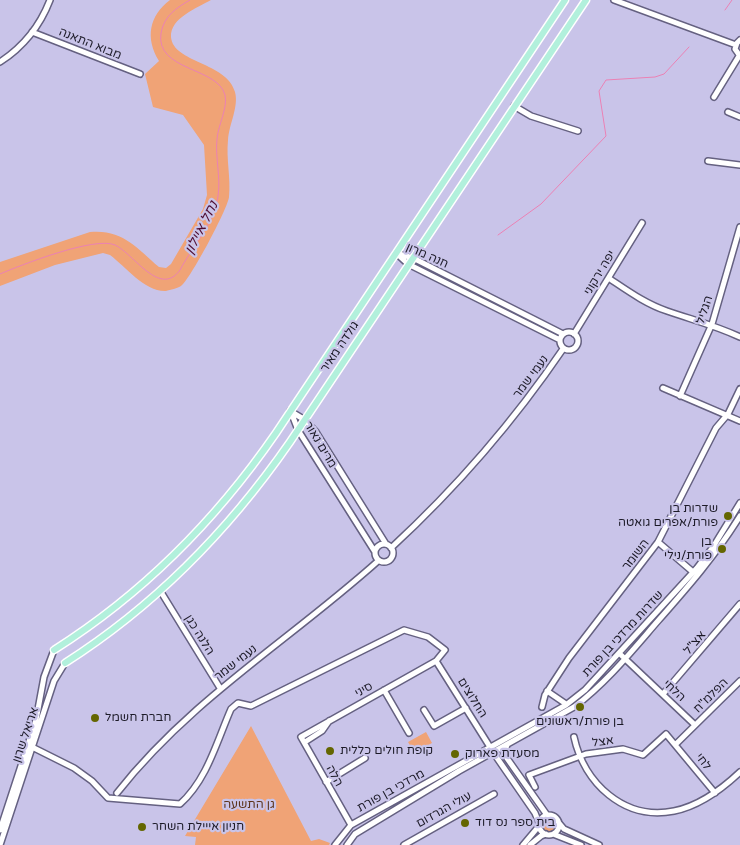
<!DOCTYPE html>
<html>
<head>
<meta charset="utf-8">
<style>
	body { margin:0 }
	canvas { display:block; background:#c9c4e9 }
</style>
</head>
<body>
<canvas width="740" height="845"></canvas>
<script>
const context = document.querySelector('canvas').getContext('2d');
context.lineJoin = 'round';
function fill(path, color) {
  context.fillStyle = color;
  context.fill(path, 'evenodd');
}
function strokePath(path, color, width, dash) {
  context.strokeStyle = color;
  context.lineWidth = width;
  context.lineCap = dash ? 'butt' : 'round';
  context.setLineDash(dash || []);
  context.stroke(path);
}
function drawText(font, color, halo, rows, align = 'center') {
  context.font = font + ' "Varela Round","Noto Sans Hebrew",sans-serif';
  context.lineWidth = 4.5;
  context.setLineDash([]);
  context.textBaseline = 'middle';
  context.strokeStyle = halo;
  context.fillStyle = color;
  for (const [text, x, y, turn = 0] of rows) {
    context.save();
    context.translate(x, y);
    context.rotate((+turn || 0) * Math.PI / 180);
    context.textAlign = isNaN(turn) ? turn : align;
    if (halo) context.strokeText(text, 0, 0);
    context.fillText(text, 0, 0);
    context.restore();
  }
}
fill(new Path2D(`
	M170,0h41c-14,8 -41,18 -40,37 2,26 56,25 64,55 4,15 -6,32 -7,48 -2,19 3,38 1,57 -1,11 -39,83 -48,89 -3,2 -11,4 -15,5 -21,1 -40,-24 -56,-36l-7,-2 -48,12 -55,21v-24l90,-30c32,-3 46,15 69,35l7,1 5,-4 32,-55 4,-14 -3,-50 -21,-30 -30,-8 -8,-33 14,-13c-14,-23 -10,-45 11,-61z
	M251,726l60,115 8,-2 11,4 -1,2h-134l1,-8 -11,-1z
	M426,732l6,11 -18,10 -6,-11z
	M541 825a8 8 0 1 1 16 0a8 8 0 1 1-16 0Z`), '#f0a376');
strokePath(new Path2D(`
	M725,10l7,-10
	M498,235l43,-31 65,-68 -7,-45 7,-11 49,-3 9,-3 25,-27
	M0,274c21,-9 95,-38 115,-29 19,9 45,53 65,25 12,-23 35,-48 38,-74 3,-19 -3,-38 -1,-57 1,-14 11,-31 8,-44 -7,-28 -70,-24 -64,-62 3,-17 15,-25 29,-33`), '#eb81b4', 1);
const minor = new Path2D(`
	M614,0l122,45
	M32,32l108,42
	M740,40l-3,3 -2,6 5,7
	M0,62c23,-15 40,-36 50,-62
	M714,97l25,-41
	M514,106l17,10 47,15
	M728,112l12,5
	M708,161l32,4
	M396,253l12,11 152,76
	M399,254l14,4 150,76
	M610,279c18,12 36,25 57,32 26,9 47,14 73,26
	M560 341a9 9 0 1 1 18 0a9 9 0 1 1-18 0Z
	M574,334l68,-111
	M663,388l77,33
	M680,396l32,-72 28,-97
	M290,411l15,9 11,12 70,112
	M291,412l7,18 77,122
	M658,542l35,30
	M375 553a9 9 0 1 1 18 0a9 9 0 1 1-18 0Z
	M391,548c65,-60 123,-127 172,-199
	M161,592l59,96
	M620,654l75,71
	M436,661l59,94 40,58 4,10
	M384,690l25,43
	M547,691l19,13
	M663,694l77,-90
	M542,707l3,-12 24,-37 89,-116 58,-114 12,-14 12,-25
	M424,710l10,16 32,-18
	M574,737c10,46 50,84 100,74 25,-5 48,-22 66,-39
	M305,742l17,-11 7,-10
	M676,744l64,-63
	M28,745l46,23 18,13 16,17 72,6c27,-24 37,-63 51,-95l7,-6 13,3 153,-76 24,7 17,13 -9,11 -135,76 50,88
	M507,745l-3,9 43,61
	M326,782l39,-24
	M535,787l-6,-12 57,-21 37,-5 20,6 23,-21 49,59
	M117,793c74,-94 173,-153 261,-232
	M539 825a10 10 0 1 1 20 0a10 10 0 1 1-20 0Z
	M559,823l5,6 35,16
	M0,830l36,-110 8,-43 10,-27
	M553,834l28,11
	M0,845l54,-164 11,-18
	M335,845l16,-20 215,-120 19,-15 112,-122 16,-21 27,-44
	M347,845l8,-11 104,-63 115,-64c32,-24 57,-55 83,-85 30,-34 59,-67 83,-106
	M404,845l90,-51
	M523,845l16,-19
	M530,845l11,-9 5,-2`);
const major = new Path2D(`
	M54,650c90,-57 162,-130 222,-217l289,-433
	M65,663c91,-58 164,-133 225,-221l296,-442`);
strokePath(minor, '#656181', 8);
strokePath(major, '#fff', 9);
strokePath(minor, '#fff', 5);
strokePath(major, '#b2f0dc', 6);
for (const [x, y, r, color] of [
	[728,516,5,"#646601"],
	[722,549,5,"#646601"],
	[580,707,5,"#646601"],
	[95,718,5,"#646601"],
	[330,751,5,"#646601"],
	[455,754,5,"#646601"],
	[465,823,5,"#646601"],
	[142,827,5,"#646601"]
]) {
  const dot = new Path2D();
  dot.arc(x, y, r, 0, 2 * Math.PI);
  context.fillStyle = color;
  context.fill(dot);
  strokePath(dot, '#c9c4e9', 2);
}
drawText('12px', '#1c1a27', '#c9c4e9', [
	["מבוא התאנה",90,44,22],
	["חנה מרון",427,256,24],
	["יפה ירקוני",600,273,-59],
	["הגליל",705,310,-72],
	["גולדה מאיר",340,347,-56],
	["נעמי שמר",531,377,-53],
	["מרים נאור",320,445,59],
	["השומר",636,555,-52],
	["שדרות מרדכי בן פורת",623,634,-47],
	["הלנה כגן",199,635,58],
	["אצ\"ל",695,643,-49],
	["נעמי שמר",236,663,-38],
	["סיני",364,690,-29],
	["הלחי",674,691,43],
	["הפלמ\"ח",711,696,-45],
	["החלוצים",472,698,58],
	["אריאל שרון",26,735,-71],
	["אצל",603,742,-7],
	["לחי",703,762,52],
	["הלה",334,776,61],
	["מרדכי בן פורת",391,791,-29],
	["עולי הגרדום",444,810,-29]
]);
drawText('12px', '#1c1a27', '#c9c4e9', [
	["שדרות בן",718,509,"right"],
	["פורת/אפרים גואטה",718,523,"right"],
	["בן",712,542,"right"],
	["פורת/נילי",712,556,"right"],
	["חברת חשמל",105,718],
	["בן פורת/ראשונים",580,722,"center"],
	["קופת חולים כללית",340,751],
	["מסעדת פארוק",465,754],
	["בית ספר נס דוד",475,823],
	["חניון אייילת השחר",152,827]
], 'left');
drawText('12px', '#5c341b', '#c9c4e9', [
	["גן התשעה",249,805]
]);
drawText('italic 14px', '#4e0d32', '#c9c4e9', [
	["נחל איילון",202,228,-63]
]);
</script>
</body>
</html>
